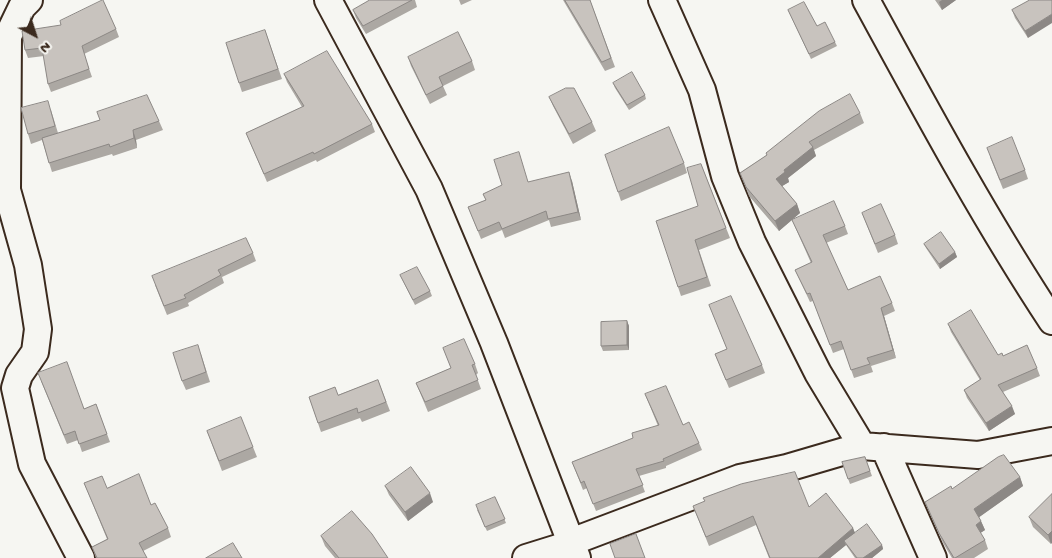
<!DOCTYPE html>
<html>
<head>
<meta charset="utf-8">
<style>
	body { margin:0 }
	#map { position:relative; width:1052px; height:558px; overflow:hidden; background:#f6f6f2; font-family:"Gochi Hand",sans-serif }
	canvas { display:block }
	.north { position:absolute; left:10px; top:10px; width:50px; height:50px; -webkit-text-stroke:4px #f6f6f2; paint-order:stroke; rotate:140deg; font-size:14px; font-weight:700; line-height:20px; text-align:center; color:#3b2a1e }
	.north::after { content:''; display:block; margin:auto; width:18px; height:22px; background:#3b2a1e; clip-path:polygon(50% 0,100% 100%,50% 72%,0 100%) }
</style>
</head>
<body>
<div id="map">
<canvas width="1052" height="558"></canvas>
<div class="north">N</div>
</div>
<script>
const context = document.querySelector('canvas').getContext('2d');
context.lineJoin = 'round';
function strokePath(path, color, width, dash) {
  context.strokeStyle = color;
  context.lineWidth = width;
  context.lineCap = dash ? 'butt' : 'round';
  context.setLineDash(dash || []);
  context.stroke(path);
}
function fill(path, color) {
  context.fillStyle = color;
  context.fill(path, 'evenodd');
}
const minor = new Path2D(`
	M29,0l-7,7 -14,29 -1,154 21,75 10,64 -3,23 -16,23 -4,13 17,76 49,94
	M328,0l101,189 65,154 83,215
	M662,0l40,90 23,86 27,66 66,131 44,73 116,9 74,-14
	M866,0c59,108 118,218 186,321
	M884,447l49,111
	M526,558l45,-14v-2l169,-64 47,-10 75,-22`);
strokePath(minor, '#3b2a1e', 30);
strokePath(minor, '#f6f6f2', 26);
fill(new Path2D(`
	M370,0h45l2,7 -51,27 -10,-16 -3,-8z
	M459,0h13l-11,5z
	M563,0h27l25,67 -10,4z
	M935,0h21l-14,10z
	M1030,0l-2,38 -13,-20 -3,-8z
	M788,10l29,16 18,16 2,4 -26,13z
	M116,29l3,8 -35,17 8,23 -41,15 -3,-8 -4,-28 -16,2 -3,-8z
	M265,30l17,49 -40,13 -3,-9z
	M408,57l64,4 3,9 -32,16 4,9 -17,9 -19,-38z
	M284,74l88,50 3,8 -58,30 -1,-2 -49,22 -21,-49 56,-26 -15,-25z
	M613,83l32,12 1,4 -17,11 -14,-22z
	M549,97l43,25 4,9 -23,13 -20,-38z
	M51,110l7,23 101,-12 4,9 -27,10 1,8 -24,8 -1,-2 -60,18 -10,-32 -11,4 -3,-10z
	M860,113l4,10 -50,27 2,6 -28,22 1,4 -7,4 15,18 3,9 -21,18 -30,-35 -9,-23 27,-18 -1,-2z
	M990,157l35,13 3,9 -25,10z
	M684,163l3,10 -66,28 -3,-9z
	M701,164l29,74 -31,12 12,36 -30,10 -3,-9 20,-81z
	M572,181l9,39 -30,7 -2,-7 -44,18 -3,-8 -21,9 -13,-32 18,-7 -3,-6 46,-12z
	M862,213l33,22 3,9 -20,9z
	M792,220l53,6 3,8 -22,9 22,47 44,13 3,8 -11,5 12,42 -25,8 2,6 -19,6 -10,-29 -11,4 -20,-52 -3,1 -15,-32 16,-7z
	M924,244l31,8 2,5 -17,12 -14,-21z
	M253,253l3,8 -34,16 2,6 -36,20 1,3 -22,9 -12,-30z
	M400,275l30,16 2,5 -17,9z
	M709,305l53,60 3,8 -36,15 -14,-34 12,-5z
	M627,321l2,5v24l-26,1 -2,-5z
	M948,324l50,31 5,1 34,12 3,8 -37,16 12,22 -26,17 -22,-33 -3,-8 16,-10 -29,-48z
	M443,348l32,16 3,9 -2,2 5,14 -53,23 -12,-29 35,-15z
	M201,354l9,28 -24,8 -4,-9z
	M378,380l12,31 -28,11 -2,-4 -39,14 -12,-35 29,-2z
	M41,381l43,28 12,-5 14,38 -28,10 -4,-12 -11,4z
	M645,394l38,31 16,18 3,7 -36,16v2l-27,8 6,16 -49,19 -9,-23 -4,2 -11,-28 61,-24 25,-12z
	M207,431l46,16 4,10 -35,14z
	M865,457l7,19 -22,8 -8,-22z
	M1020,477l3,9 -44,31 6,13 -5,3 5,7 3,9 -14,9h-22l-9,-15 -18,-41 27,-13z
	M84,483l23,5 44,17 17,23 3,9 -28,14 4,7h-51l-4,-11 15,-8z
	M385,486l48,16 -25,19 -19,-26z
	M1052,494l-1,50 -18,-17 -4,-10z
	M495,497l11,26 -19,8 -10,-21z
	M693,506l116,1 44,21 2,5 27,12 1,4 -11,9h-17l-9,-13 -16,13h-61l-13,-33 -47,21z
	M321,536l67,22h-53l-10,-12z`), '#aca8a3');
fill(new Path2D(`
	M942,0h14l-14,10 -3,-8z
	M1052,14v9l-24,15 -3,-7z
	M133,130l3,10 1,8 -3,-10z
	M813,147l3,9 -28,22 1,4 -10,6 -3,-9 8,-9z
	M569,172l3,9 9,39 -3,-8z
	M797,204l3,9 -21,18 -4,-10z
	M955,252l2,5 -17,12 -1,-5z
	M881,308l3,8 12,42 -3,-8z
	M627,321l2,5v24l-2,-5z
	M1012,406l3,8 -26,17 -3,-8z
	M1020,477l3,9 -45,32 -4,-9z
	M430,493l3,9 -25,19 -3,-9z
	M981,521l4,9 -6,4 -3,-9z
	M853,528l3,8 -12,5 2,4 -16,13h-12z
	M1052,531v12l-1,1 -3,-9z
	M882,545l1,4 -11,9h-9z`), '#8c8885');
const building = new Path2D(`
	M103,0l13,29 -34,17 7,23 -41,15 -6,-36 -17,2 -3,-19 39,-6 -1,-4z
	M370,0h42l-49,26 -10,-16z
	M565,0h25l21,58 -9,4z
	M1030,0h22v14l-27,17 -13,-21z
	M804,2l13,24 8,-4 10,20 -26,12 -21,-44z
	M265,30l13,39 -39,14 -13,-40z
	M458,32l14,29 -33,16 4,9 -17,9 -18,-38z
	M327,51l45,73 -58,30 -1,-2 -49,22 -18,-41 58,-27 -20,-32z
	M632,72l13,23 -18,10 -14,-22z
	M566,88h8l18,34 -23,12 -20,-37z
	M850,94l10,19 -51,29 4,5 -29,23 1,2 -9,7 21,25 -22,17 -29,-34 -6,-14 27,-18 -1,-2 53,-42z
	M147,95l12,26 -26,9 1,8 -24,9 -1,-3 -60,19 -7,-25 58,-18 -3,-8z
	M48,101l7,25 -27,8 -7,-26z
	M669,127l15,36 -66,29 -13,-37z
	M1012,137l13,33 -25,10 -13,-32z
	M519,152l9,30 41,-10 9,40 -30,7 -2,-8 -44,18 -3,-7 -21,9 -10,-24 18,-7 -3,-6 19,-9 -8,-25z
	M701,164l25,64 -31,12 12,37 -29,10 -22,-66 42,-15 -11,-38z
	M834,201l11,25 -22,9 25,55 32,-14 12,27 -11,5 12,42 -26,8 3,6 -19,6 -10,-29 -11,4 -20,-52 -3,1 -12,-24 17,-8 -20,-42z
	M881,204l14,31 -20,9 -13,-31z
	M941,232l14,20 -16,12 -15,-20z
	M246,238l7,15 -35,17 3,5 -37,20 2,3 -22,8 -12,-30z
	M417,267l13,24 -17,9 -13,-25z
	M731,296l31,69 -36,15 -11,-26 12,-5 -18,-44z
	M971,310l27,45 4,-2 1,3 24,-11 10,23 -39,17 14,21 -26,17 -22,-33 17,-11 -33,-55z
	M627,321v24l-26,1v-24z
	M464,339l11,25 -3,1 6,15 -53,22 -9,-19 35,-15 -8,-20z
	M198,345l8,27 -24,9 -9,-28z
	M67,362l17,47 12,-5 11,30 -28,10 -4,-13 -11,4 -26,-62z
	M378,380l8,22 -28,11 -1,-5 -39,15 -9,-26 26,-10 3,8z
	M666,386l17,39 6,-3 10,21 -36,16 1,2 -28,8 7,16 -50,19 -9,-23 -3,2 -9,-21 61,-24 -1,-5 27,-8 -14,-31z
	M241,417l12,30 -34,14 -12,-30z
	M1004,455l16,22 -46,32 7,12 -5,4 9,15 -30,18h-1l-15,-25 -14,-31 26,-16 1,3 46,-32z
	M865,457l5,14 -22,8 -6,-17z
	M411,467l19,26 -25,19 -20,-26z
	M795,472l14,35 17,-14 27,35 -35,30h-48l-17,-42 -47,21 -13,-31 12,-5 -2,-3 38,-14z
	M139,474l12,31 4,-2 13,25 -29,15 8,15h-50l-5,-11 16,-8 -24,-56 18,-7 5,12z
	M1052,494v37l-4,4 -19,-18z
	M495,497l10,22 -20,8 -9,-22z
	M352,511l20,23 16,24h-49l-18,-22z
	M867,524l15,21 -19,13h-6l-13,-17z
	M636,534l9,24h-30l-5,-14z
	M233,543l9,15h-36z`);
fill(building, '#c8c3be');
strokePath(building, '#8c8885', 1);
</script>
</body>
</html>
